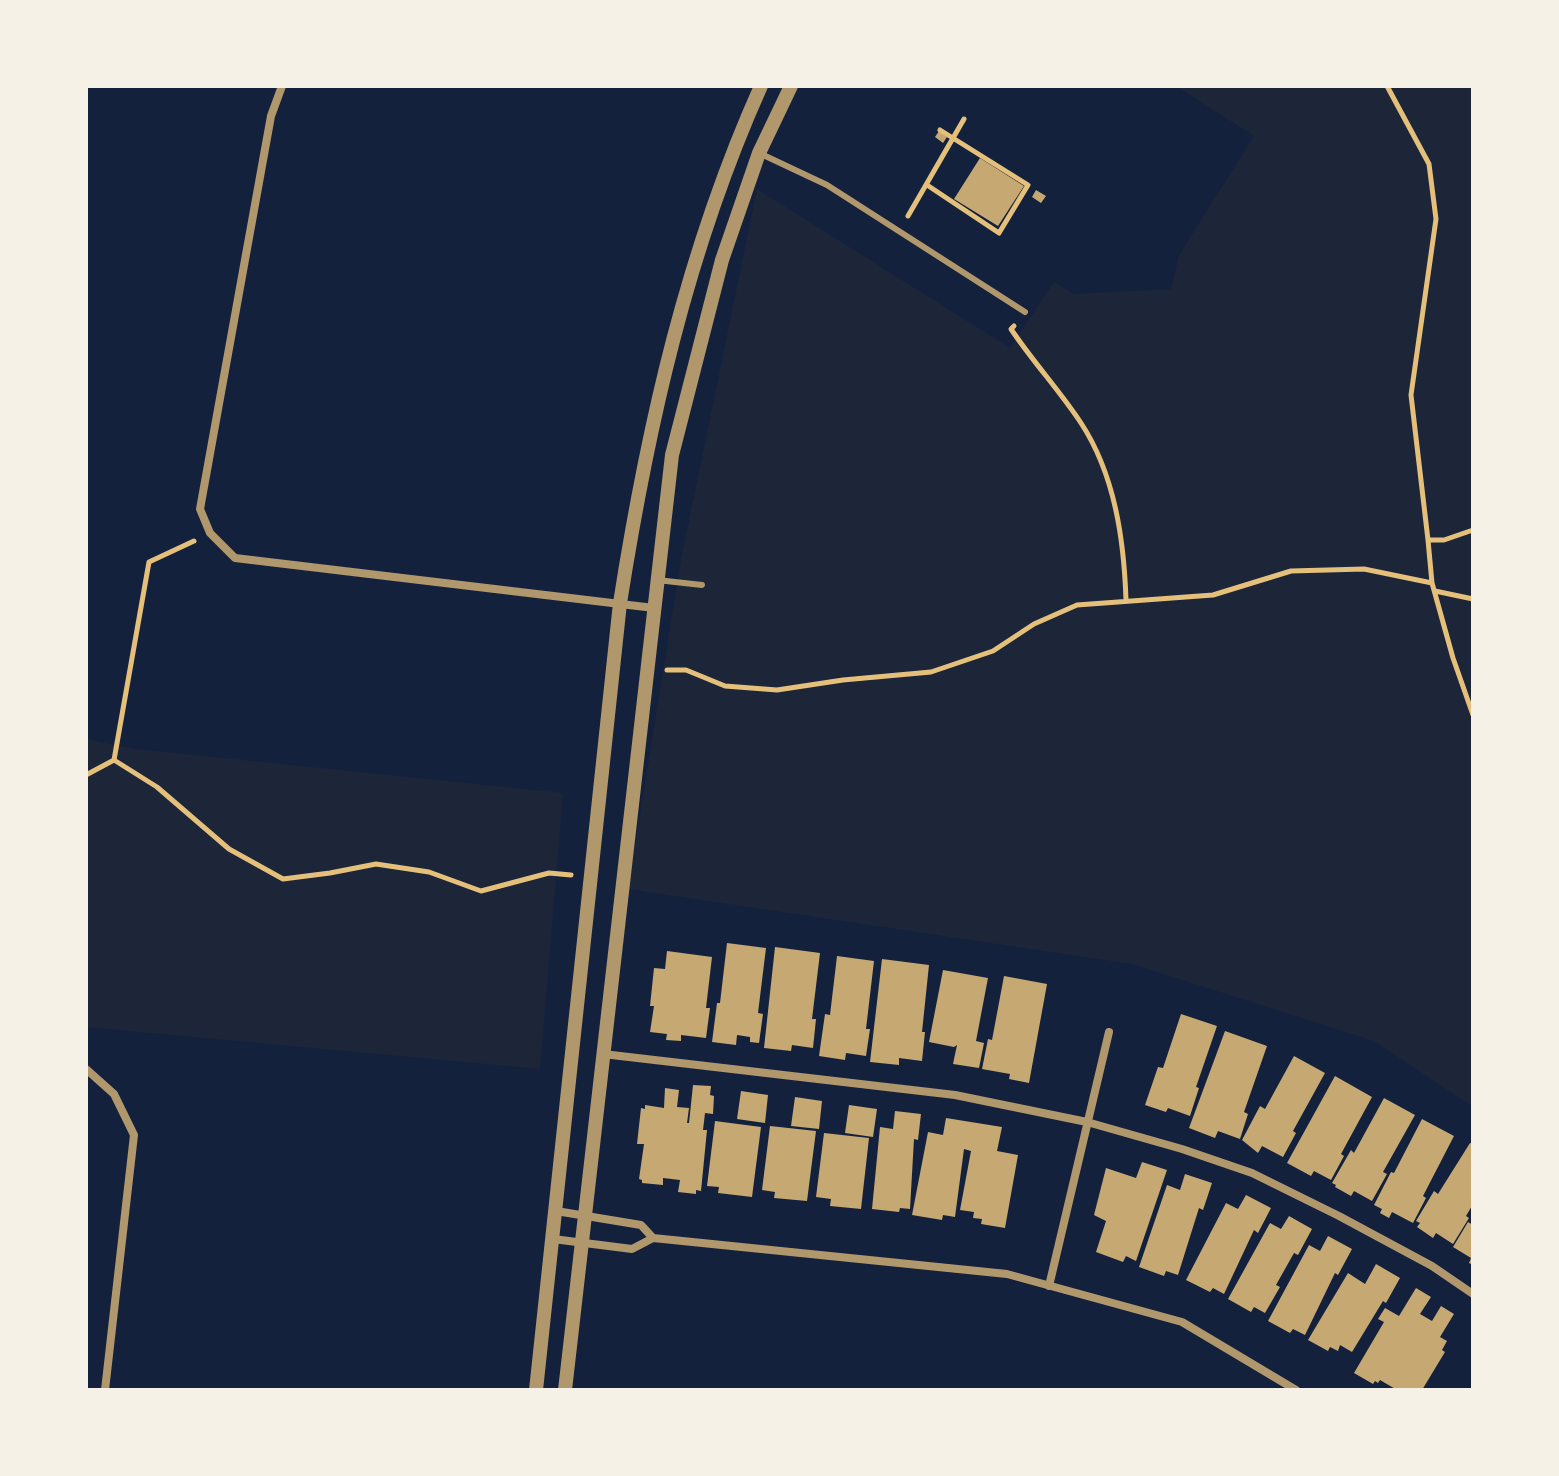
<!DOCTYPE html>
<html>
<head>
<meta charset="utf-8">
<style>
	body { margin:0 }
	#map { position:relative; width:1559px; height:1476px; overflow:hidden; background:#14213d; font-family:"PT Sans Narrow",sans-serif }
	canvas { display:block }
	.frame { position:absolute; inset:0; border:88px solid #f6f1e7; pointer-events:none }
</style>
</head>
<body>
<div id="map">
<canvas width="1559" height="1476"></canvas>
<div class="frame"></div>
</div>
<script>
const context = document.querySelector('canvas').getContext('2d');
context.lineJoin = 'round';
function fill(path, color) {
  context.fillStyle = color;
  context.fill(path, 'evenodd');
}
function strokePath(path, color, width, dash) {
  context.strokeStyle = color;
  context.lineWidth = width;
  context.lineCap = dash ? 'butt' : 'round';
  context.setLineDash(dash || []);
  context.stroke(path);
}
fill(new Path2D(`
	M1176,86h297v1021l-99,-66 -242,-77 -504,-75 53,-329 76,-371 253,159 44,-66 20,12 97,-5 8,-34 75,-119z
	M86,739l49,10 428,44 -23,276 -454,-42z`), '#1d2539');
fill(new Path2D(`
	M939,131l8,6 -4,6 -8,-6z
	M980,158l44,28 -26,40 -44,-27z
	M1036,190l10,6 -5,7 -9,-6z
	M727,943l39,5 -8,65 5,1 -4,29 -9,-1v-5l-13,-2 -1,10 -24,-3 5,-39h3z
	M775,947l45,6 -8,66h4l-3,29 -21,-3 -1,6 -27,-3z
	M667,951l45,6 -6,51h4l-4,30 -25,-3v6l-15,-1 1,-6 -17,-2 4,-26h-4l4,-38 11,1z
	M837,956l37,5 -8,68h4l-4,27 -20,-3 -1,7 -26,-4 6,-42 5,1z
	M882,959l47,6 -7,67h3l-3,29 -23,-3v7l-29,-3z
	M943,970l45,8 -12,63 8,2 -5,25 -26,-4 4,-19 -3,2 -25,-5z
	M1004,976l43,8 -18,99 -20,-4 1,-5 -28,-5 6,-30 4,1z
	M1181,1014l36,12 -21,61 3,1 -9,28 -22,-8 -2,4 -21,-7 13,-38 5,1z
	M1225,1031l42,15 -23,66 4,2 -8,25 -22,-8 -3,7 -26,-10z
	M1294,1056l31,17 -32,58 3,2 -13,24 -21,-11 -4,7 -16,-13 18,-34 5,3z
	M1335,1076l37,21 -31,57 3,2 -13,24 -17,-9 -3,5 -24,-13z
	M693,1085l18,1 -1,9 4,1 -1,18 -8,-1 -2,17h4l-6,61 -5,-1v4l-18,-2 2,-12 -17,-2v7l-21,-2v-3l-3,-1 5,-35h-7l4,-36 4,1v-4l19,3 1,-20 14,2 -2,17 12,1 -2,15h2z
	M741,1091l27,4 -3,28 -28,-4z
	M795,1097l27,4 -3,28 -28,-3z
	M1384,1098l31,17 -32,57 4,2 -15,27 -18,-10 -3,5 -16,-9 1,-2 -4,-2 19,-33 3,3z
	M849,1105l28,4 -4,28 -28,-4z
	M895,1111l26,3 -3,26 -4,-1 -4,70 -10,-1 -1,4 -27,-3 8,-82 13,2z
	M946,1118l56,9 -5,24 21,4 -13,73 -24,-4 1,-5 -9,-1 1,-6 -14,-2 11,-59 -7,-2 -9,68 -12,-2 -1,5 -30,-5 16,-83 15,3z
	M1422,1119l32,17 -31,60 3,2 -13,25 -21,-11 -3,6 -9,-5 2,-4 -8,-4 17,-33 3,1z
	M715,1121l46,6 -9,70 -34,-4 1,-6 -12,-1z
	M770,1126l46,5 -9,70 -33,-3 1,-6 -13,-2z
	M824,1133l45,5 -8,71 -31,-3 1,-7 -15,-2z
	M1470,1143l3,1v60l-7,12 3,2 -16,26 -17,-11 -3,5 -16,-11 3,-4 -4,-2 18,-30 4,3z
	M1142,1162l25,8 -31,91 -10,-5 -3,6 -27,-10 10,-31 -12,-6 12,-47 30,10z
	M1185,1174l27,9 -9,27 -4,-2 -21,67 -12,-4 -2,5 -25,-9 28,-82 13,5z
	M1246,1195l25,13 -13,25 -4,-3 -30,64 -11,-6 -3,4 -24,-12 40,-77 12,6z
	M1289,1216l23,13 -14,26 -4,-2 -18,32 4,2 -15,26 -11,-6 -3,5 -23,-13 42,-76 11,6z
	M1468,1222l5,3v40l-4,-2 2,-5 -18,-11z
	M1328,1236l24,13 -14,26 -3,-2 -30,62 -12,-6 -3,4 -22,-12 41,-76 11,6z
	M1376,1264l24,14 -14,25 -3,-2 -31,51 -12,-7 -2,6 -8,-4 -2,4 -20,-11 40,-67 17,11z
	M1416,1288l15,9 -11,17 12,7 9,-15 13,8 -14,23 7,4 -5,9 3,2 -23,38h-25l-17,-10 -2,3 -3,-2 -2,3 -19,-11 30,-51 -6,-3 7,-11 14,8z`), '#c6a872');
strokePath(new Path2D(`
	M1387,86l42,78 7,55 -25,176 17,145
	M927,185l72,48 29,-48 -88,-55
	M908,216l56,-97
	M1014,326l-3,3c22,33 49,62 70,94 34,52 43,117 45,177
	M1432,583l21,75 20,57
	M1435,591l38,8
	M667,670h19l39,16 52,4 66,-10 88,-8 62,-21 41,-27 43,-19 136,-10 78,-24 73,-2 68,14 -4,-43h16l29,-10
	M114,760l43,27 72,62 54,30 47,-6 46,-9 53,8 52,19 68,-18 22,2
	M86,775l28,-15 35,-198 45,-21`), '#e5c07b', 5);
strokePath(new Path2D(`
	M759,153l68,32 198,127
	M657,580l45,5`), '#b1986c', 6);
strokePath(new Path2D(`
	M282,86l-11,30 -71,393 10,24 25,25 419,50
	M603,1054l352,41 132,27 95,27 70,24 87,43 93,50 41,28
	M86,1069l28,25 20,41 -29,255
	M556,1211l85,14 12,13
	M553,1239l79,10 21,-11 354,36 175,48 114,68
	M1049,1286l60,-254`), '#b1986c', 8);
strokePath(new Path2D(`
	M536,1390l84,-787c28,-178 67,-352 141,-517
	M565,1390l107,-935 50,-195 37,-107 32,-67`), '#b1986c', 14);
</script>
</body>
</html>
